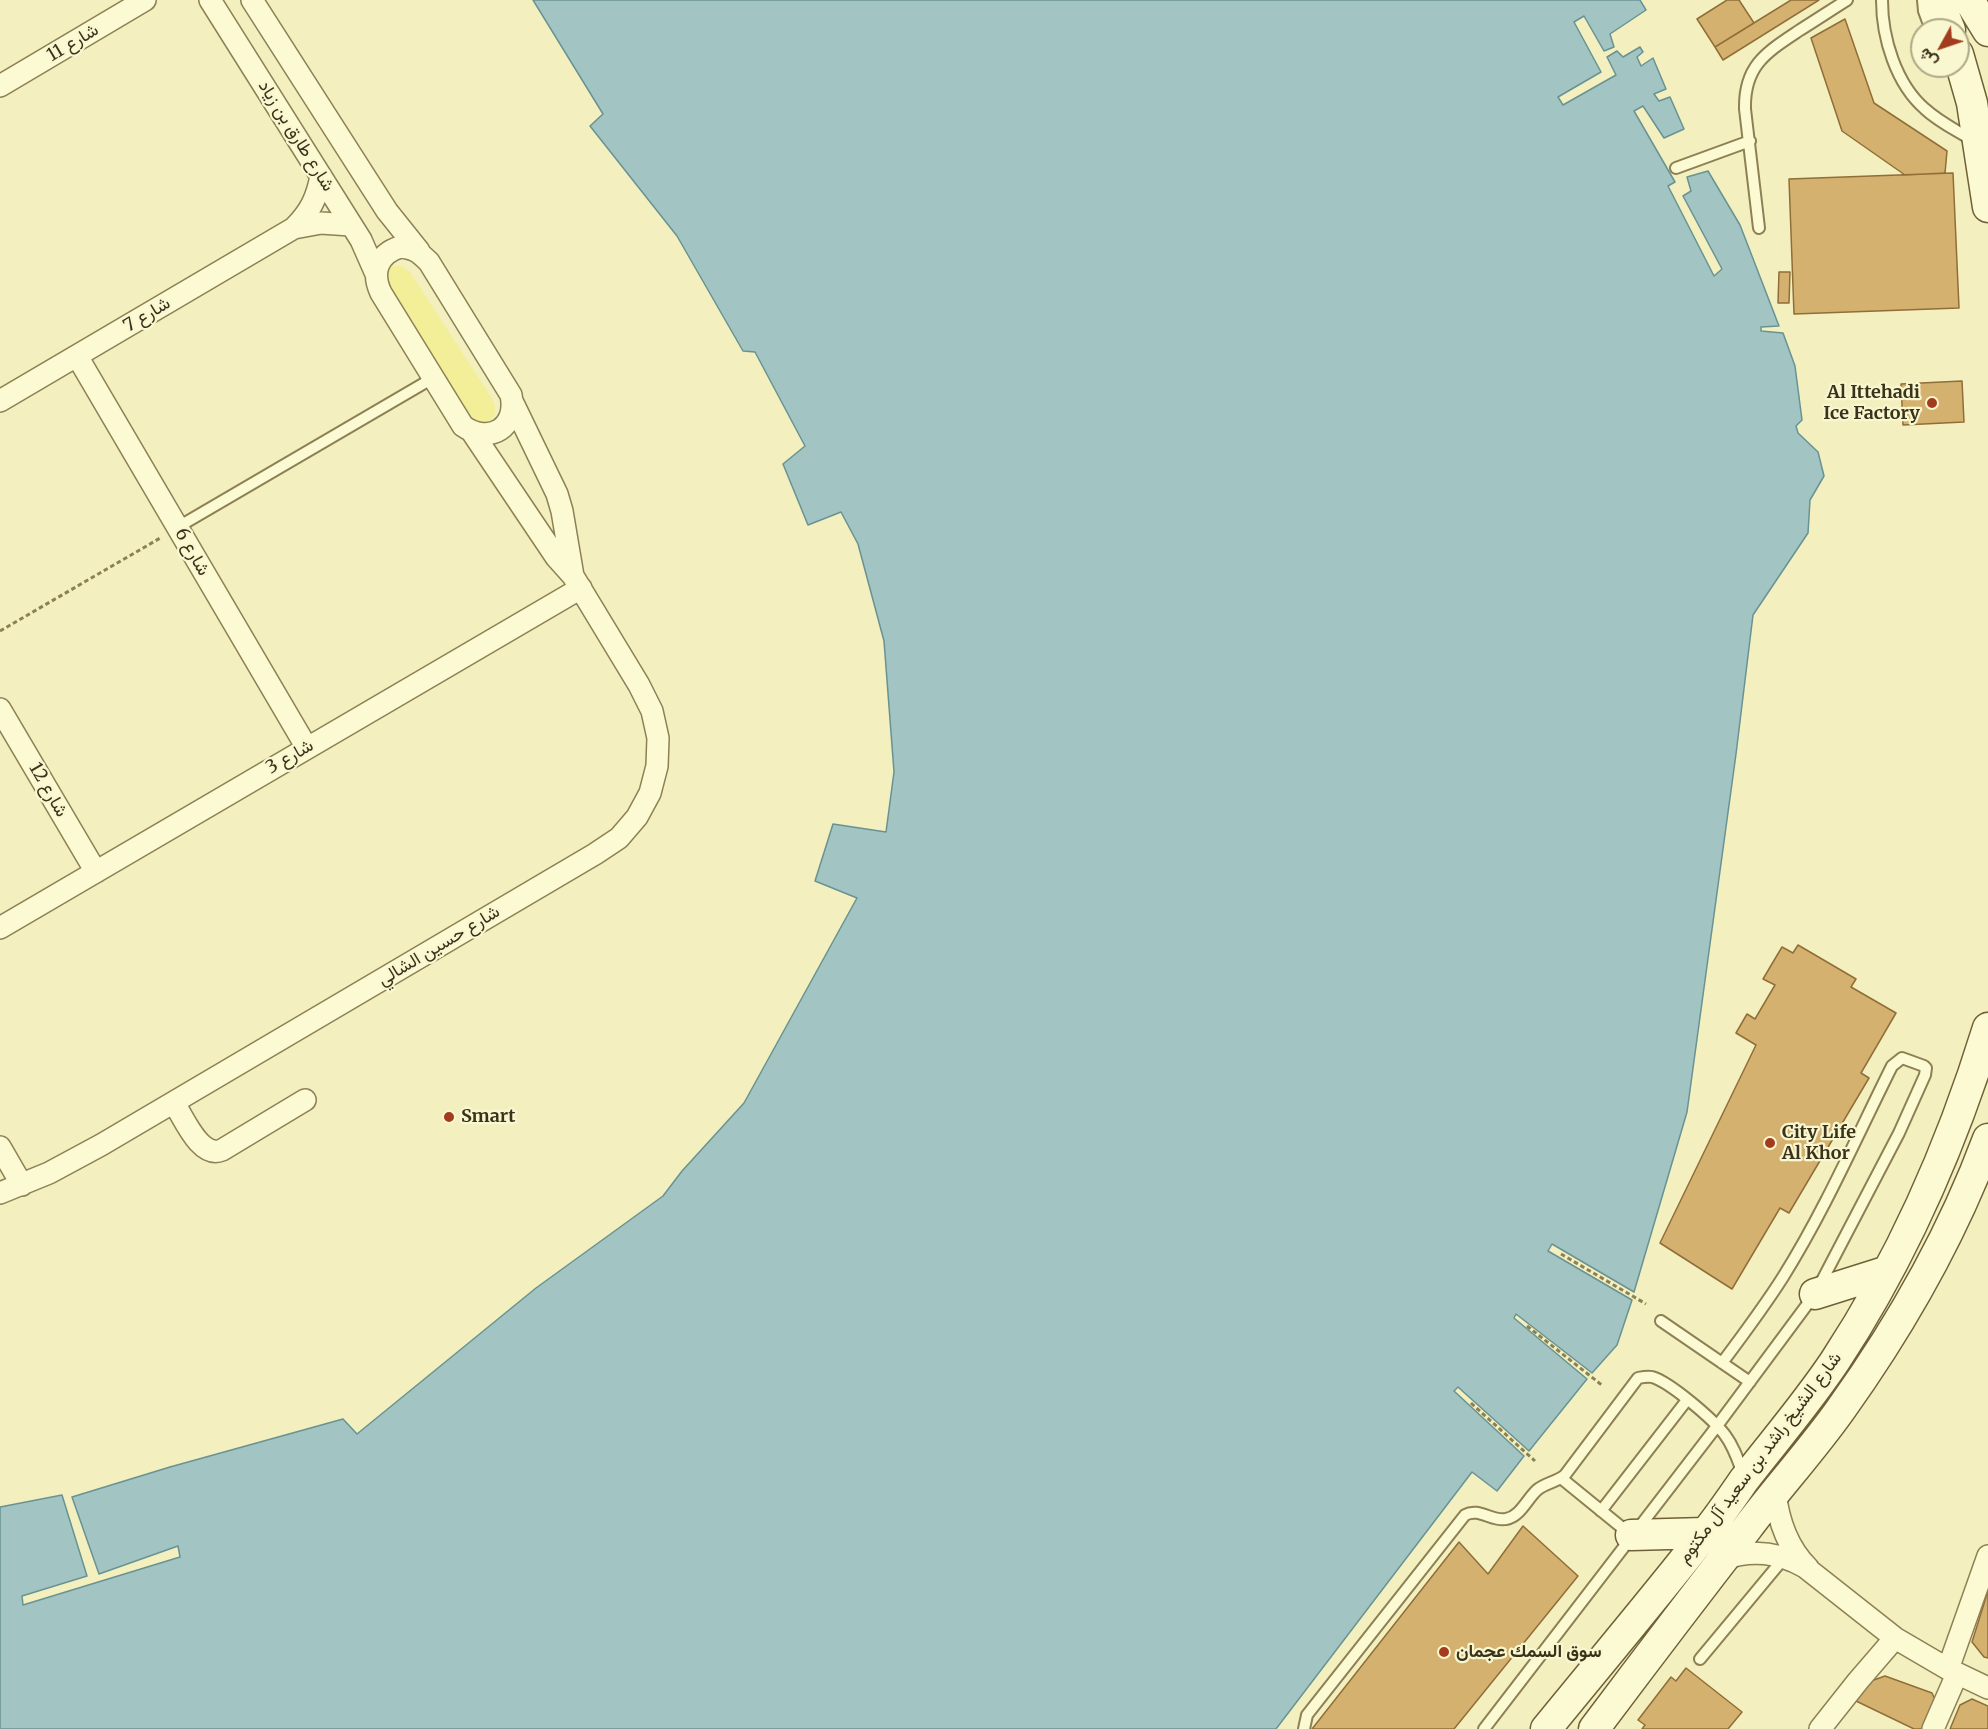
<!DOCTYPE html>
<html>
<head>
<meta charset="utf-8">
<style>
	body { margin:0 }
	#map { position:relative; width:1988px; height:1729px; overflow:hidden; background:#f3efbe; font-family:Merriweather,Vazirmatn,serif }
	canvas { display:block }
	.north { position:absolute; left:1910px; top:18px; width:60px; height:60px; box-sizing:border-box; background:#f9f7cf; border:2px solid #ada887; border-radius:50%; rotate:230deg; font-size:16px; font-weight:700; line-height:24px; text-align:center; color:#3b321b }
	.north::after { content:''; display:block; margin:auto; width:21px; height:27px; background:#a33b1e; clip-path:polygon(50% 0,100% 100%,50% 72%,0 100%) }
</style>
</head>
<body>
<div id="map">
<canvas width="1988" height="1729"></canvas>
<div class="north">ش</div>
</div>
<script>
const context = document.querySelector('canvas').getContext('2d');
context.lineJoin = 'round';
function fill(path, color) {
  context.fillStyle = color;
  context.fill(path, 'evenodd');
}
function strokePath(path, color, width, dash) {
  context.strokeStyle = color;
  context.lineWidth = width;
  context.lineCap = dash ? 'butt' : 'round';
  context.setLineDash(dash || []);
  context.stroke(path);
}
function drawText(font, color, halo, rows, align = 'center') {
  context.font = font + ' Merriweather,Vazirmatn,serif';
  context.lineWidth = 4.5;
  context.setLineDash([]);
  context.textBaseline = 'middle';
  context.strokeStyle = halo;
  context.fillStyle = color;
  for (const [text, x, y, turn = 0] of rows) {
    context.save();
    context.translate(x, y);
    context.rotate((+turn || 0) * Math.PI / 180);
    context.textAlign = isNaN(turn) ? turn : align;
    if (halo) context.strokeText(text, 0, 0);
    context.fillText(text, 0, 0);
    context.restore();
  }
}
fill(new Path2D(`
	M394,266h7l9,6 81,125c11,20 -1,29 -20,25l-88,-146 6,-8z`), '#f2ef98');
const water = new Path2D(`
	M533,0h1107l6,10 -36,24 4,13 -10,4 -20,-35 -10,6 27,50 -43,25 5,8 53,-30 -9,-18 10,-6 6,6 17,-10 3,5 -6,5 4,9 12,-8 13,31 -12,5 5,7 11,-4 14,32 -20,9 -21,-32 -9,5 41,71 -7,4 46,90 8,-7 -39,-73 8,-5 -4,-14 21,-6 32,54 39,101 -18,1v4l22,2 12,33 7,54 -6,6 2,7 20,19 6,24 -14,24 -2,33 -55,82 -17,139 -49,358 -53,180 -82,-48 -4,7 84,49 -15,45 -25,28 -76,-59 -2,4 73,61 -58,72 -71,-64 -4,4 70,65 -27,35 -25,-19 -196,257h-1276v-222l62,-12 25,81 -65,20 1,9 157,-48 -2,-11 -79,28 -27,-77 98,-30 173,-48 14,15 179,-146 127,-92 19,-25 62,-68 113,-205 -42,-17 18,-57 53,8 8,-60 -10,-131 -26,-97 -17,-32 -33,13 -25,-61 22,-18 -50,-94 -12,-1 -66,-115 -87,-110 13,-12z`);
fill(water, '#a2c4c2');
strokePath(water, '#689392', 1.5);
const building = new Path2D(`
	M1727,0h12l15,23 -39,24 -18,-28z
	M1791,0h28l-96,60 -8,-13z
	M1845,19l29,84 73,48 -2,22 -40,2 -63,-44 -31,-93z
	M1953,173l6,135 -165,6 -5,-135z
	M1779,272h11l-1,31h-11z
	M1962,381l2,41 -61,3 -2,-41z
	M1798,945l58,34 -5,8 45,26 -35,60 8,5 -80,135 -9,-5 -48,81 -72,-46 96,-198 -20,-12 11,-19 8,5 20,-34 -12,-6 19,-32 11,6z
	M1523,1526l55,50 -124,153h-142l147,-187 29,32z
	M1988,1591v67l-4,-1 -12,-15z
	M1686,1668l56,44 -14,17h-86l3,-4 -7,-5 33,-43 5,4z
	M1885,1676l47,17 6,13 -10,23h-14l-58,-28 15,-20z
	M1972,1699l16,7v23h-38l10,-24z`);
fill(building, '#d5b170');
strokePath(building, '#8f6e38', 1.5);
const lane = new Path2D(`
	M1882,0c0,38 14,84 43,109 14,13 31,21 47,31
	M1923,0l1,11 7,19
	M1676,168l74,-27
	M1759,228l-14,-119c-1,-44 22,-57 55,-79 16,-10 31,-20 47,-30
	M178,527l255,-149
	M1661,1321l89,61
	M1561,1478l70,57
	M1601,1511l86,-111
	M1700,1659l84,-101
	M1304,1729l3,-14 158,-200c14,-8 27,7 41,4 14,-2 21,-20 31,-29 8,-7 20,-8 28,-15l73,-97c5,-1 9,-2 14,-1 18,5 62,43 73,58 9,12 13,25 18,39
	M1484,1729l233,-303 98,-132 84,-161 26,-58 1,-7 -2,-2 -22,-8 -10,8c-35,70 -67,144 -109,211 -19,30 -40,58 -61,86`);
const street = new Path2D(`
	M210,0l151,240 15,34
	M252,0l135,211 32,40
	M0,86l145,-86
	M294,228l27,-5 30,2
	M400,247c14,1 19,5 29,15l82,133c7,32 -21,50 -48,31l-82,-133c-10,-21 -3,-39 19,-46z
	M77,356l230,392
	M0,401l294,-173c16,-16 23,-30 27,-52
	M513,403l44,91 5,17 11,65
	M0,709l96,163
	M0,928l581,-340
	M174,1103c10,15 26,56 48,47l83,-50
	M0,1147l22,38
	M0,1193l49,-20 52,-28 494,-291 24,-16 18,-21 13,-24 7,-27 1,-28 -6,-27 -13,-26 -66,-109 -17,-19 -84,-125
	M1775,1491c3,29 12,56 33,77
	M1723,1559c29,-10 55,-7 82,8l90,71 53,31 40,19
	M1948,1669l40,-113
	M1820,1729l38,-48 37,-43
	M1933,1729l24,-55`);
const secondary = new Path2D(`
	M1938,0l12,30
	M1969,0l19,31
	M1958,54l14,49 16,104
	M1815,1294l73,-23
	M1631,1535l74,-2
	M1546,1729c53,-65 106,-128 158,-194 14,-17 27,-36 40,-55 31,-40 63,-77 91,-119 67,-102 117,-216 153,-333
	M1594,1729c51,-68 102,-135 154,-202 30,-40 64,-77 93,-118 60,-84 111,-173 147,-270`);
strokePath(lane, '#8d8055', 14);
strokePath(street, '#8d8055', 24);
strokePath(secondary, '#6f6038', 33);
strokePath(new Path2D(`
	M0,631l162,-94
	M1561,1254l85,50
	M1527,1326l76,60
	M1471,1403l64,58`), '#8d8055', 3, [4.5, 3]);
strokePath(lane, '#fcfad3', 10);
strokePath(street, '#fcfad3', 21);
strokePath(secondary, '#fcfad3', 30);
for (const [x, y, r, color] of [
	[1932,403,6,"#a33b1e"],
	[449,1117,6,"#a33b1e"],
	[1770,1143,6,"#a33b1e"],
	[1444,1652,6,"#a33b1e"]
]) {
  const dot = new Path2D();
  dot.arc(x, y, r, 0, 2 * Math.PI);
  context.fillStyle = color;
  context.fill(dot);
  strokePath(dot, '#f9f7cf', 2);
}
drawText('18px', '#3b321b', '#f9f7cf', [
	["شارع 11",73,43,-31],
	["شارع طارق بن زياد",296,136,58],
	["شارع 7",147,315,-31],
	["شارع 6",192,552,60],
	["شارع 3",290,757,-30],
	["شارع 12",48,790,60],
	["شارع حسين الشالي",439,946,-31],
	["شارع الشيخ راشد بن سعيد آل مكتوم",1760,1458,-53]
]);
drawText('bold 18px', '#3b321b', '#f9f7cf', [
	["Al Ittehadi",1920,393,"right"],
	["Ice Factory",1920,414,"right"],
	["Smart",461,1117],
	["City Life",1782,1133],
	["Al Khor",1782,1154],
	["سوق السمك عجمان",1456,1652]
], 'left');
</script>
</body>
</html>
